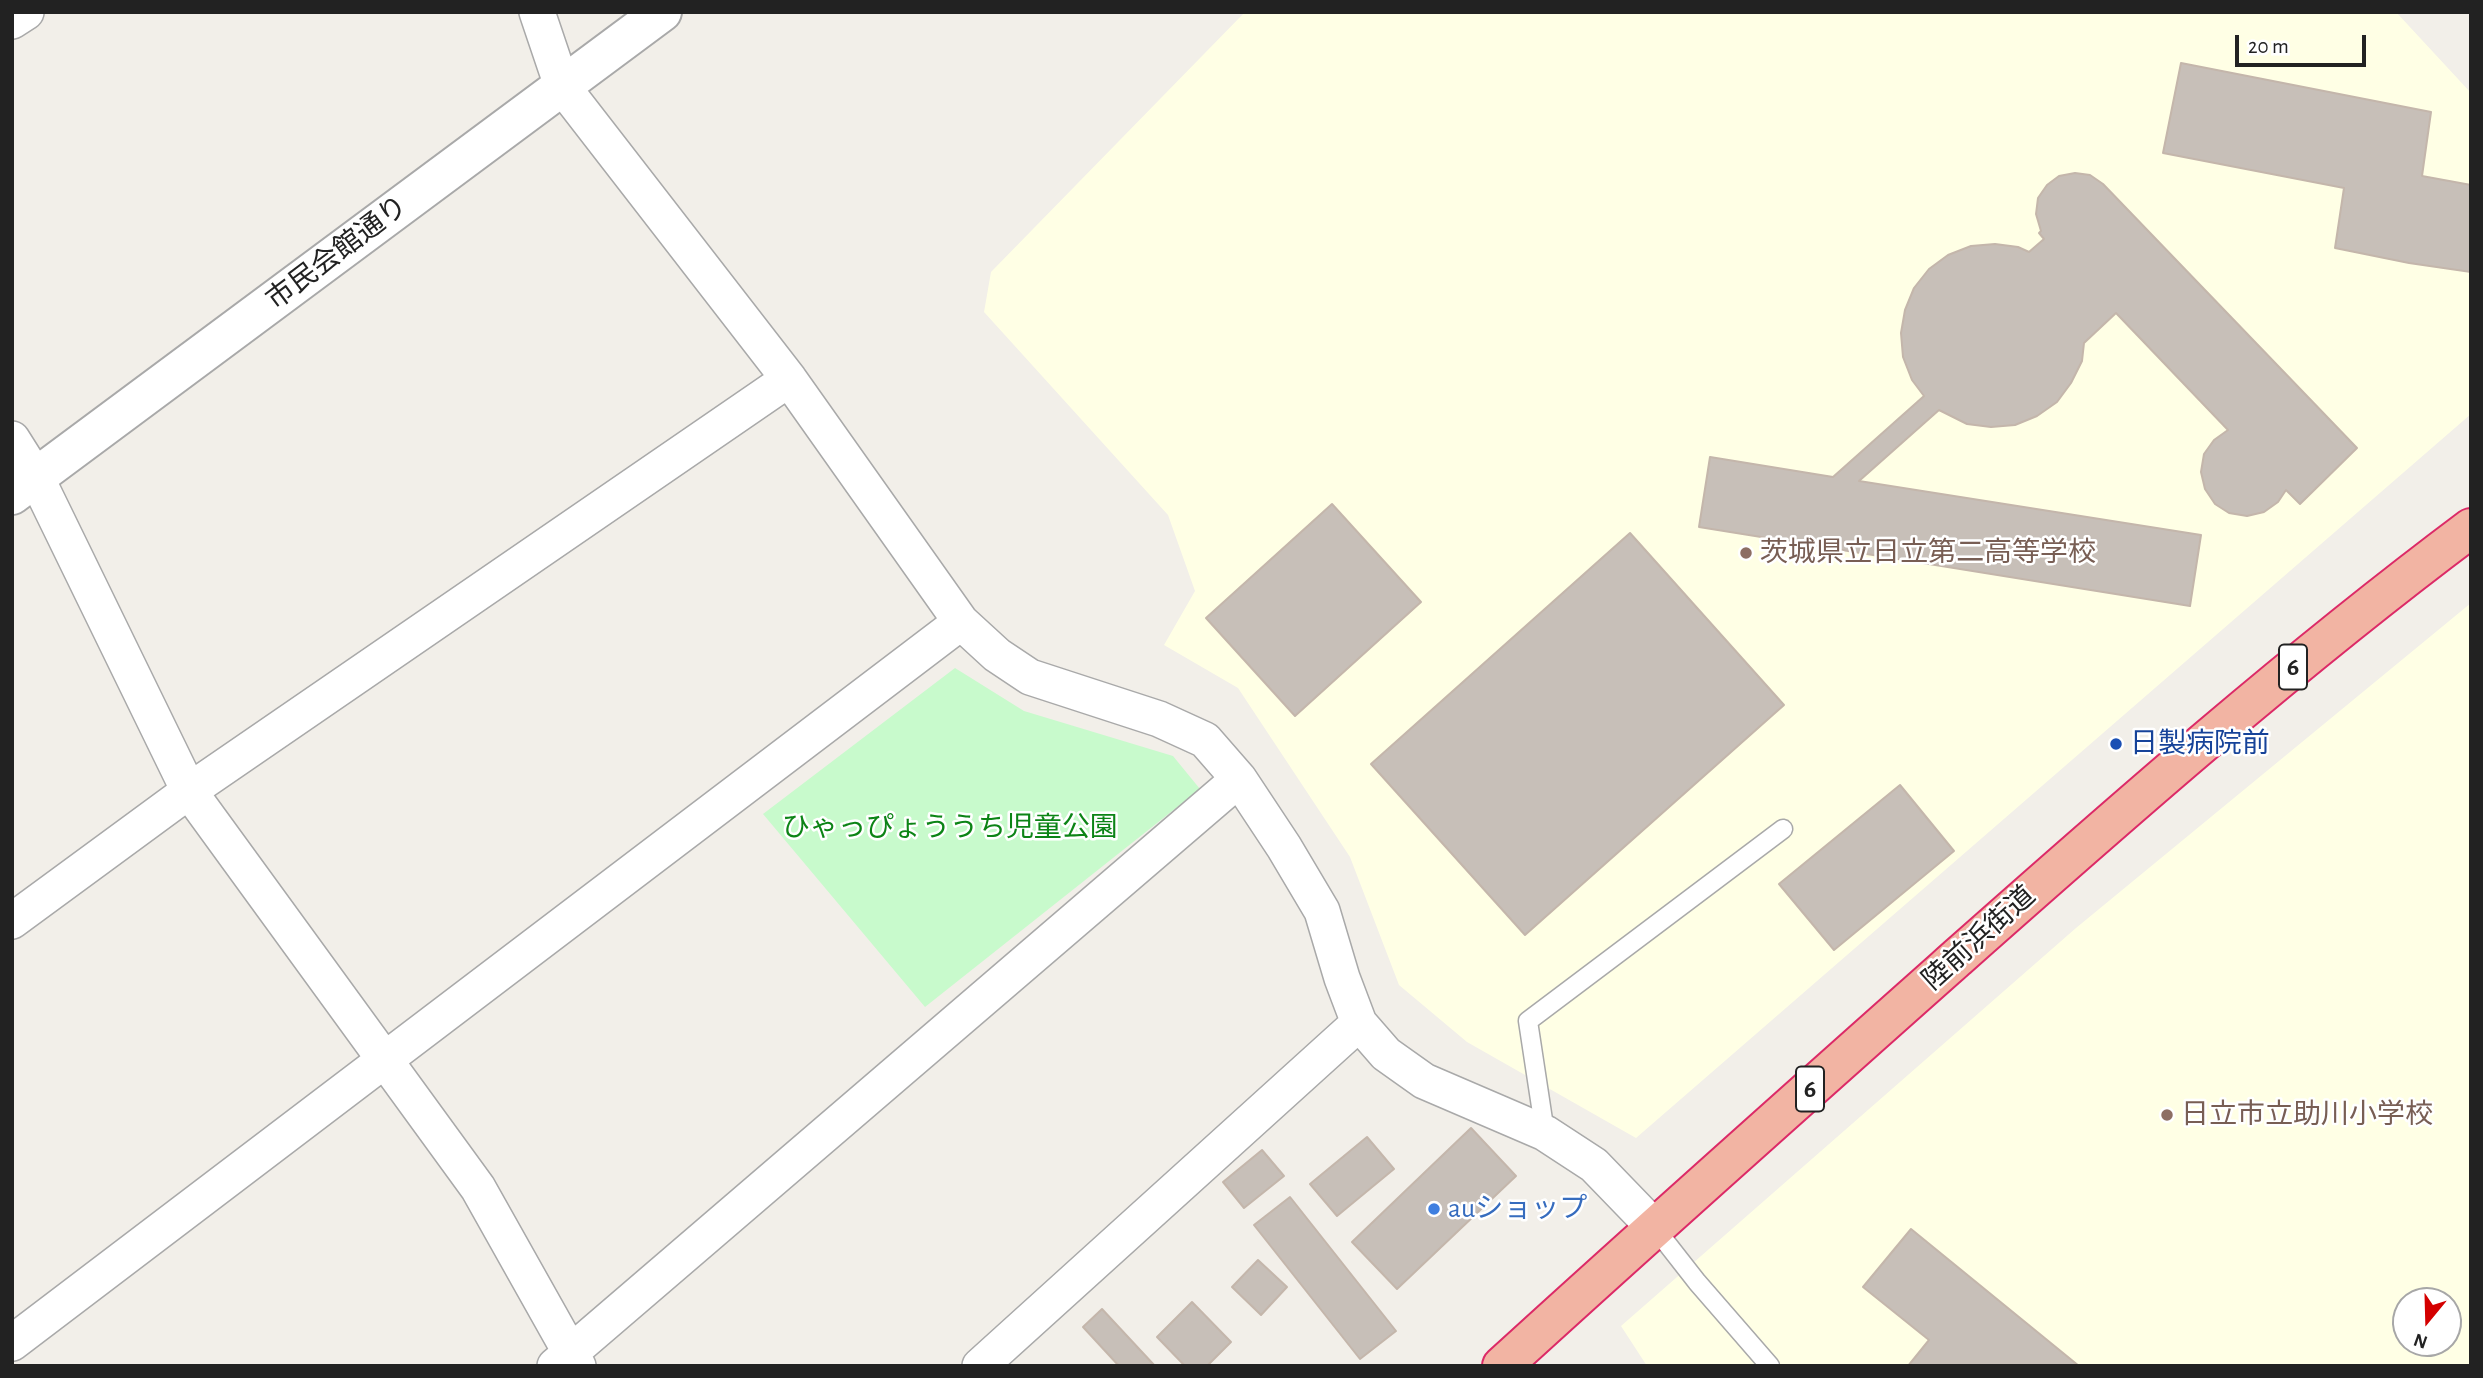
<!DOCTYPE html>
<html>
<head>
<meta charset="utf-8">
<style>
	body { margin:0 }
	#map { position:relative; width:2483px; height:1378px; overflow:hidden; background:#f2efe9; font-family:"Alegreya Sans",sans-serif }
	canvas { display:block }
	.frame { position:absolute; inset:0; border:14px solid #222; pointer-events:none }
	.north { position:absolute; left:2392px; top:1287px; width:70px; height:70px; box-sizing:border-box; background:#fff; border:2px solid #a7a7a7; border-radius:50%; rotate:199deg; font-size:19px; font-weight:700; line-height:28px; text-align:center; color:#222 }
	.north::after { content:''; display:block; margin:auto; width:24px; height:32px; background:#d40000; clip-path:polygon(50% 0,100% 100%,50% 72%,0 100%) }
	.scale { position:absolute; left:2235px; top:35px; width:131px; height:32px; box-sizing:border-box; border:4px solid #222; border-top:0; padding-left:9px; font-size:21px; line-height:24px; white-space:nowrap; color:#222; -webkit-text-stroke:5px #fff; paint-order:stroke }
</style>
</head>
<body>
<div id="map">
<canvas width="2483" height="1378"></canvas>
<div class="frame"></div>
<div class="north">N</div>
<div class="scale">20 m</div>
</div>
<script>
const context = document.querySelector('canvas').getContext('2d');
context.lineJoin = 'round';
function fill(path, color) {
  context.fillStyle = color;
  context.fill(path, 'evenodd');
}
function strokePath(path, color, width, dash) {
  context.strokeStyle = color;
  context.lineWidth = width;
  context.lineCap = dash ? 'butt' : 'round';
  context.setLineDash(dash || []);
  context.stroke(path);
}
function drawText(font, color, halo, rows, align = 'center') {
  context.font = font + ' "Alegreya Sans","Noto Sans JP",sans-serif';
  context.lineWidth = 5;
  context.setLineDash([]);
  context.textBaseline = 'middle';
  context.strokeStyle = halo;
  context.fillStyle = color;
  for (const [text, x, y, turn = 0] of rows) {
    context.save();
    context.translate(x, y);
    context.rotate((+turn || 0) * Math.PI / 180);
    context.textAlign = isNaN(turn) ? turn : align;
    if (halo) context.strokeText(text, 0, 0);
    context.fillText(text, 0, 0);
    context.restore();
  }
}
fill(new Path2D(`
	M1245,12h1151l75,81v321l-835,724 -169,-96 -68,-57 -49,-128 -112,-169 -74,-43 31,-54 -27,-76 -184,-203 7,-40z
	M2471,603v763h-824l-26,-40 455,-398zM2406,1301h42v42h-42z`), '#ffffe5');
fill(new Path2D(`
	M955,668l69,43 149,45 27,33 -275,218 -162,-193z`), '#c8facc');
const building = new Path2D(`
	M2181,63l250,49 -9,64 49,9v87l-62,-9 -74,-15 9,-60 -181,-35z
	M2075,173l15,2 13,9 254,264 -57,56 -14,-14 -8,12 -14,10 -17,4 -18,-3 -14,-9 -10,-15 -4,-17 3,-18 10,-14 14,-10 -112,-117 -32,30 -2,18 -11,22 -14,19 -20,14 -22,9 -24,2 -24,-3 -28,-14 -80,71 342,54 -11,71 -491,-79 11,-70 123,20 91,-81 -12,-16 -9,-23 -2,-24 4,-23 9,-22 15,-19 19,-14 23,-9 24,-2 23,3 11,5 15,-13 -5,-6 2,-2 -5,-17 2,-16 9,-13 12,-9z
	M1332,504l89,98 -126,114 -89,-98z
	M1630,533l154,172 -259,230 -154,-171z
	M1900,785l54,66 -120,99 -55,-66z
	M1471,1128l45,48 -119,113 -45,-47z
	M1367,1137l27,32 -57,47 -27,-32z
	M1262,1150l22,26 -40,32 -21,-26z
	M1290,1197l106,134 -36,28 -106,-134z
	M1911,1229l168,137h-171l21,-26 -66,-53z
	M1258,1260l29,27 -26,28 -29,-28z
	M1192,1302l39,40 -24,24h-22l-28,-29z
	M1102,1309l53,57h-36l-36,-39z`);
fill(building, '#c7bfb8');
strokePath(building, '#c4b6ab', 2);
const service = new Path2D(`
	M1545,1133l-17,-112 255,-192
	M1654,1227l43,55 73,84`);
const minor = new Path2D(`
	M537,12l25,74 227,293 172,243 36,33 33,22 129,42 46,21 34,39 45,68 38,64 20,67 17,45 27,31 38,27 121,52 49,32 60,62
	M12,21l14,-9
	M12,439l24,38 153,314 289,397 100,178
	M12,921l177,-130 600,-412
	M12,1343l949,-721
	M555,1366l684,-587
	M980,1366l379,-343`);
const tertiary = new Path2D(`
	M12,495l650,-483`);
const trunk = new Path2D(`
	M1502,1366c151,-138 303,-273 456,-409 167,-148 334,-295 513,-429`);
strokePath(service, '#a9a9a9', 21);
strokePath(minor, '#a9a9a9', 38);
strokePath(tertiary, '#a9a9a9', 42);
strokePath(trunk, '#dc2a67', 42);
strokePath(service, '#fff', 18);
strokePath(minor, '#fff', 35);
strokePath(tertiary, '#fff', 38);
strokePath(trunk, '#f2b4a3', 38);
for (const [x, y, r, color] of [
	[1746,553,7,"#8d6e63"],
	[2116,744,7,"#1a4fb4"],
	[2167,1115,7,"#8d6e63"],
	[1434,1209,7,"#3f7fe0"]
]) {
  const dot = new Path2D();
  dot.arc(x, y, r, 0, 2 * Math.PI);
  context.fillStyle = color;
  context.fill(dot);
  strokePath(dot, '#fff', 2.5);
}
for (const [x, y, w] of [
	[2293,667,28],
	[1810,1089,28]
]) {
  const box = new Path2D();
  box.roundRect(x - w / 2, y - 22.5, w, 45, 5);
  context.fillStyle = '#fff';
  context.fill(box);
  strokePath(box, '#222', 2);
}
drawText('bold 26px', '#222', null, [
	["6",2293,667],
	["6",1810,1089]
]);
drawText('28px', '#222', '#fff', [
	["市民会館通り",337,253,-37],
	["陸前浜街道",1979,938,-42]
]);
drawText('28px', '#785e54', '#fff', [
	["茨城県立日立第二高等学校",1760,553],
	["日立市立助川小学校",2181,1115]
], 'left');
drawText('28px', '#164399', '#fff', [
	["日製病院前",2130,744]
], 'left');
drawText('28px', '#0c8416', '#fff', [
	["ひゃっぴょううち児童公園",950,828]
]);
drawText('28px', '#366cbe', '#fff', [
	["auショップ",1448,1209]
], 'left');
</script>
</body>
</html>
